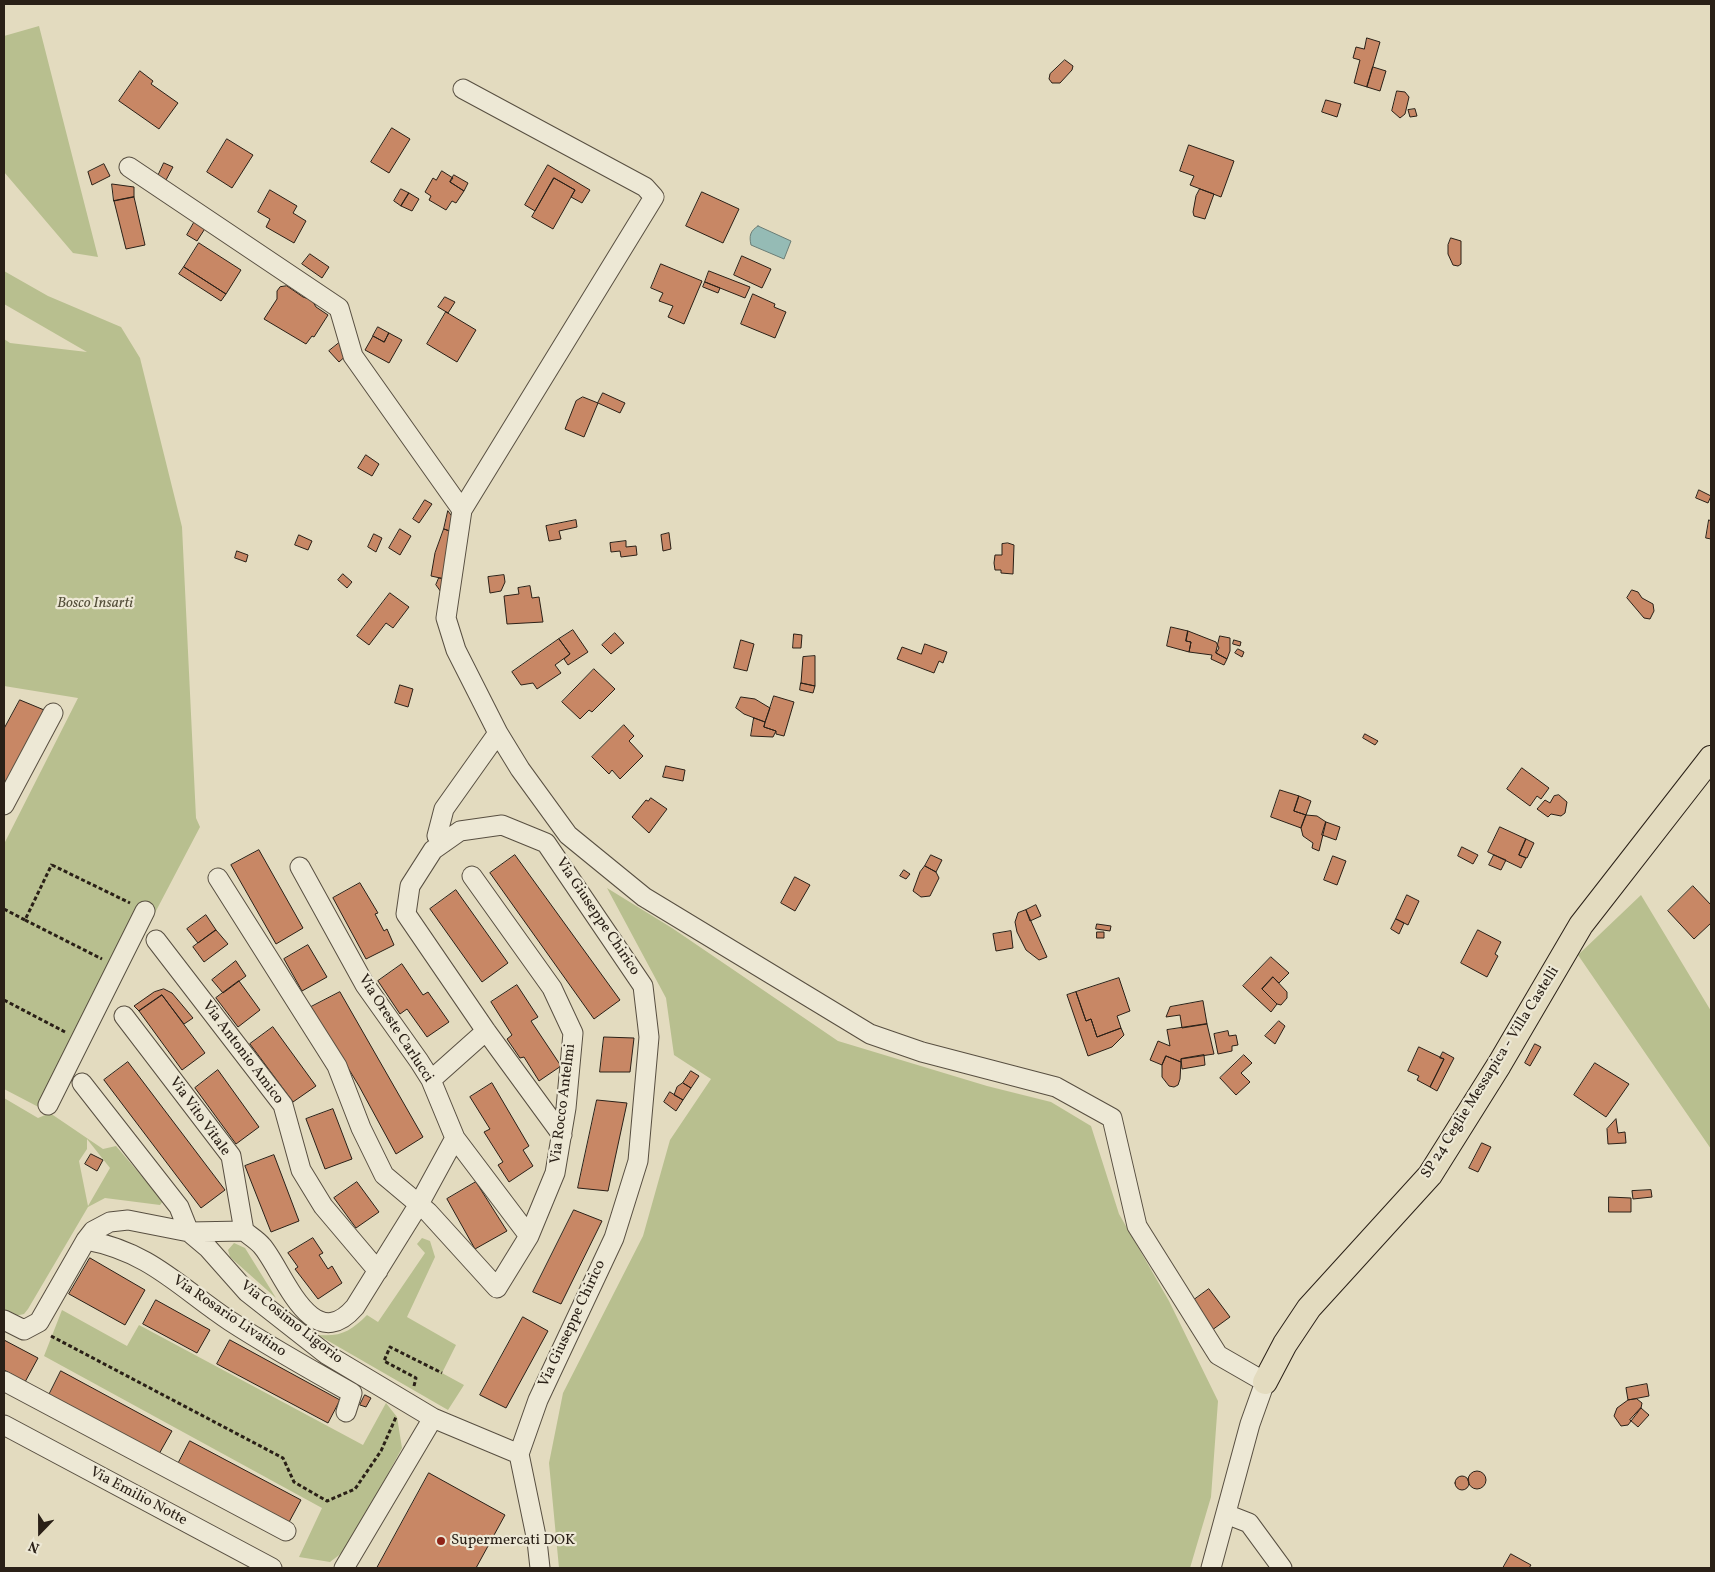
<!DOCTYPE html>
<html>
<head>
<meta charset="utf-8">
<style>
	body { margin:0 }
	#map { position:relative; width:1715px; height:1572px; overflow:hidden; background:#e3dbbf; font-family:Vollkorn,serif }
	canvas { display:block }
	.frame { position:absolute; inset:0; border:5px solid #2a2017; pointer-events:none }
	.north { position:absolute; left:15px; top:1507px; width:50px; height:50px; -webkit-text-stroke:4px #ede8d5; paint-order:stroke; rotate:202deg; font-size:14px; font-weight:700; line-height:20px; text-align:center; color:#2a2017 }
	.north::after { content:''; display:block; margin:auto; width:18px; height:22px; background:#2a2017; clip-path:polygon(50% 0,100% 100%,50% 72%,0 100%) }
</style>
</head>
<body>
<div id="map">
<canvas width="1715" height="1572"></canvas>
<div class="frame"></div>
<div class="north">N</div>
</div>
<script>
const context = document.querySelector('canvas').getContext('2d');
context.lineJoin = 'round';
function fill(path, color) {
  context.fillStyle = color;
  context.fill(path, 'evenodd');
}
function strokePath(path, color, width, dash) {
  context.strokeStyle = color;
  context.lineWidth = width;
  context.lineCap = dash ? 'butt' : 'round';
  context.setLineDash(dash || []);
  context.stroke(path);
}
function drawText(font, color, halo, rows, align = 'center') {
  context.font = font + ' Vollkorn,serif';
  context.lineWidth = 4.5;
  context.setLineDash([]);
  context.textBaseline = 'middle';
  context.strokeStyle = halo;
  context.fillStyle = color;
  for (const [text, x, y, turn = 0] of rows) {
    context.save();
    context.translate(x, y);
    context.rotate((+turn || 0) * Math.PI / 180);
    context.textAlign = isNaN(turn) ? turn : align;
    if (halo) context.strokeText(text, 0, 0);
    context.fillText(text, 0, 0);
    context.restore();
  }
}
fill(new Path2D(`
	M39,26l59,231 -25,-4 -69,-81v-136z
	M4,271l44,25 73,31 19,31 42,169 14,291 4,9 -150,286 53,36 13,-3 47,55 -3,4 -55,-7 -17,9 -60,102 -4,5 -9,2 -11,-6v-212l34,20 12,-5 -46,-24v-245l74,-146 -74,-12v-347l6,4 77,9 -83,-48zM87,1139l23,29 -22,38 -9,-45 8,-12z
	M607,888l65,40 166,113 149,45 64,16 40,24 28,88 50,87 49,100 -7,96 -21,71h-631l-10,-105 14,-70 80,-157 27,-96 41,-61 -37,-24 -8,-57z
	M1641,895l70,116v138l-133,-194z
	M422,1238l8,3 5,16 -28,60 49,28 -14,28 22,12 -16,25 -130,-75c23,2 33,-4 49,-20l11,7 47,-69 -8,-9z
	M234,1243l11,5 31,50 -46,-41 -2,-7z
	M62,1310l65,36 12,-21 224,120 23,-42 11,14 5,31 -55,101 -17,13 -31,-5 23,-49 -278,-152z`), '#b8bf8f');
const water = new Path2D(`
	M758,226l33,15 -7,18 -33,-14c-2,-9 -1,-14 7,-19z`);
fill(water, '#95bbb5');
strokePath(water, '#6a7d76', 1);
const building = new Path2D(`
	M1367,38l13,4 -13,45 -13,-4 6,-23 -7,-2 3,-11 8,2z
	M1065,60l8,6 -1,4 -12,13h-8l-3,-4 1,-5z
	M1373,67l13,4 -6,20 -13,-4z
	M140,71l13,10 -2,3 27,19 -19,26 -40,-28z
	M1397,91l8,1 4,5 -4,17 -5,4 -8,-7z
	M1326,100l15,4 -4,13 -15,-5z
	M1415,109l2,7 -7,1 -2,-7z
	M392,128l18,11 -21,34 -18,-11z
	M227,139l26,16 -21,33 -25,-16z
	M1189,145l45,16 -13,36 -31,-12 4,-9 -14,-5z
	M164,163l9,4 -7,13 -8,-4z
	M104,164l6,12 -18,9 -4,-13z
	M548,165l42,25 -8,13 -11,-6 4,-7 -21,-12 -19,33 -10,-6z
	M442,171l11,7 -3,4 14,9 -8,12 -4,-2 -6,9 -17,-10 2,-4 -6,-4 8,-14 3,2z
	M454,175l14,8 -4,8 -14,-9z
	M554,178l21,12 -22,39 -21,-12z
	M112,184l22,3v10l-20,4z
	M401,189l8,4 -8,13 -7,-5z
	M1200,189l14,5 -9,25 -11,-3 -1,-4 3,-16z
	M270,190l27,16 -4,7 13,8 -12,22 -28,-16 4,-8 -12,-7z
	M702,192l37,17 -16,34 -37,-17z
	M409,193l10,6 -7,12 -11,-5z
	M134,197l11,48 -19,4 -12,-48z
	M195,221l11,6 -9,14 -10,-6z
	M1451,238l10,3v23l-3,2 -5,-1 -5,-11v-9z
	M199,243l42,27 -15,24 -42,-27z
	M310,254l19,13 -7,11 -20,-14z
	M742,256l29,13 -9,19 -28,-13z
	M661,264l41,17 -18,43 -16,-7 5,-11 -14,-5 4,-8 -12,-5z
	M184,267l42,27 -5,7 -42,-27z
	M709,271l41,16 -5,11 -40,-16z
	M705,282l15,6 -2,5 -15,-6z
	M287,286l16,11 9,3 4,7 12,8 -14,22 -2,-1 -6,8 -42,-25 13,-20v-8l3,-4z
	M753,294l22,10 -1,3 12,5 -11,26 -34,-14z
	M445,297l10,5 -7,11 -10,-6z
	M446,312l30,18 -19,32 -30,-18z
	M378,327l11,6 -5,9 -11,-6z
	M389,333l13,7 -13,23 -24,-13 8,-14 11,6z
	M339,343l9,11 -9,8 -10,-11z
	M603,393l22,10 -5,10 -22,-10z
	M583,397l15,6 -14,34 -19,-8 11,-28z
	M366,455l13,9 -7,12 -14,-8z
	M1699,490l12,6 -3,7 -12,-5z
	M425,500l7,4 -13,19 -6,-4z
	M448,511l6,8 1,14 -11,-4z
	M576,520l1,7 -18,4 2,8 -12,2 -3,-15z
	M1709,520l2,1v18l-5,-1z
	M400,529l11,7 -11,19 -11,-7z
	M444,529l11,4 -10,46 -14,-3 4,-23z
	M669,533l2,16 -8,2 -2,-16z
	M374,534l8,4 -6,14 -8,-5z
	M299,535l13,6 -4,9 -13,-5z
	M626,541v6l10,-1 1,9 -16,2 -1,-6 -9,1 -1,-9z
	M1008,543l6,2 -1,29 -12,-1v-3h-6l-1,-7 1,-8h7v-11z
	M237,551l11,4 -2,7 -11,-4z
	M343,574l9,8 -5,6 -9,-8z
	M504,575l1,7 -4,9 -11,2 -2,-16z
	M439,578l6,1 -4,13 -5,-7z
	M530,586l2,12 7,-1 4,25 -36,2 -3,-28 15,-2 -1,-6z
	M1632,590l6,2 4,6 11,6 1,7 -4,8 -6,-1 -17,-20z
	M390,593l19,14 -16,21 -7,-5 -17,22 -12,-9z
	M1171,627l17,4 -2,10 5,1 -2,10 -22,-6z
	M573,630l15,22 -20,13 -4,-6 6,-5 -11,-15z
	M1188,631l28,11 3,6 -3,5 11,6 -3,6 -13,-6 1,-4 -23,-3 2,-10 -5,-1z
	M615,633l9,10 -13,11 -9,-9z
	M794,634l8,1 -1,13h-8z
	M1220,636l10,2v13l-3,8 -11,-6z
	M559,639l11,15 -15,11 6,8 -24,16 -4,-6 -12,2 -9,-13z
	M741,640l13,4 -7,27 -13,-3z
	M1234,640l7,2 -1,4 -7,-2z
	M925,644l22,8 -4,11 -4,-2 -5,12 -37,-14 5,-12 19,7z
	M1238,649l6,3 -2,5 -7,-4z
	M815,656v30l-14,-3 2,-26z
	M594,669l21,20 -23,23 -3,-2 -9,9 -18,-17z
	M801,683l14,3 -2,7 -13,-3z
	M400,685l13,4 -5,18 -13,-4z
	M774,696l20,6 -10,34 -8,-2v-3l-12,-4z
	M741,697l14,2 15,9 -5,14 -21,-8 -8,-6z
	M20,700l29,12 -45,92v-75z
	M754,718l11,4 -1,5 12,4 -3,6 -22,-1z
	M624,725l10,11 -5,5 14,15 -23,23 -8,-9 -3,4 -17,-17z
	M1365,734l13,7 -3,4 -12,-7z
	M666,766l19,4 -2,11 -20,-4z
	M1522,768l27,20 -8,11 -4,-3 -7,10 -23,-17z
	M1280,790l19,6 -5,15 12,4 -5,13 -30,-11z
	M1559,795l8,7 -2,11 -4,3 -10,-2 -3,3 -11,-8 8,-9 5,3 4,-7z
	M1299,796l12,5 -5,14 -12,-4z
	M651,798l16,11 -18,24 -17,-16 14,-17 2,1z
	M1306,815l11,1 9,6 -7,29 -7,-3 1,-5 -10,-7 -2,-8z
	M1326,822l14,5 -4,13 -14,-5z
	M1500,827l26,12 -7,16 7,3 -5,10 -33,-16z
	M1526,839l8,4 -7,15 -8,-3z
	M1462,847l16,8 -5,9 -15,-8z
	M259,850l44,78 -27,16 -45,-79z
	M515,855l105,145 -26,19 -104,-146z
	M931,855l11,5 -6,12 -11,-6z
	M1494,855l12,5 -5,10 -12,-5z
	M1333,856l13,5 -9,24 -13,-5z
	M925,866l11,6 3,6 -9,18 -9,1 -8,-6 7,-19z
	M904,870l6,4 -4,5 -6,-3z
	M795,877l15,8 -15,26 -14,-8z
	M360,883l18,30 -3,1 9,17 3,-2 7,16 -28,14 -33,-61z
	M1693,886l18,19v18l-17,16 -26,-28z
	M456,890l52,73 -26,19 -52,-73z
	M1407,895l12,6 -11,24 -12,-6z
	M1036,905l5,11 -11,5 -4,-11z
	M1026,910l21,47 -8,3 -13,-10 -9,-18 -2,-10 3,-9z
	M206,915l10,15 -18,13 -11,-14z
	M1396,919l8,4 -5,11 -8,-5z
	M1097,924l14,2 -1,5 -14,-2z
	M216,930l12,14 -24,18 -11,-15z
	M1478,930l23,12 -6,12 3,2 -11,21 -26,-14z
	M1011,931l2,17 -17,3 -3,-17z
	M1097,932h7v6h-7z
	M308,945l19,32 -25,14 -18,-32z
	M1271,957l18,16 -10,10 -6,-6 -11,12 15,15 -6,8 -28,-26z
	M236,961l10,15 -23,17 -11,-13z
	M402,964l21,31 5,-3 21,30 -22,15 -20,-28 -7,5 -22,-33z
	M1273,977l14,15v6l-6,7 -4,-1 -15,-15z
	M1119,978l11,33 -13,5 4,12 -24,9 -6,-18 -5,2 -10,-29z
	M239,981l21,29 -22,17 -22,-29z
	M517,985l21,32 -7,4 30,45 -22,15 -15,-24 -4,1 -13,-19 5,-4 -21,-33z
	M164,989l8,4 21,25 -9,6 -22,-29 -23,16 -5,-5 20,-14z
	M340,992l83,145 -27,17 -37,-68 -48,-79z
	M1076,992l10,29 5,-2 6,18 24,-9 3,7 -12,12 -24,9 -21,-61z
	M162,995l43,58 -23,17 -43,-59z
	M1203,1001l4,23 -25,4 -2,-13 -14,2 4,-10z
	M1279,1021l6,5 -10,18 -10,-8z
	M1207,1024l7,30 -33,5v3l-15,-6 -4,9 -12,-5 8,-19 12,5 -3,-16z
	M273,1027l43,59 -23,16 -43,-58z
	M1228,1031l1,5 7,-1 2,10 -6,1v5l-14,3 -4,-20z
	M604,1037l30,1 -4,34h-30z
	M1535,1044l6,3 -11,19 -5,-3z
	M1419,1047l25,12 -14,28 -13,-7 2,-4 -11,-5z
	M1443,1052l11,6 -17,33 -7,-4 14,-28 -4,-1z
	M1204,1055l1,10 -23,4 -1,-10z
	M1244,1055l8,8 -11,10 9,9 -14,13 -16,-17z
	M1166,1056l15,6 -1,17 -2,6 -4,2 -5,-1 -7,-9v-12z
	M128,1062l97,128 -24,18 -97,-128z
	M1595,1063l34,21 -23,33 -32,-22z
	M218,1070l41,57 -23,17 -41,-56z
	M691,1071l8,5 -8,12 -8,-5z
	M492,1083l37,63 -6,4 10,16 -24,16 -11,-17 5,-3 -19,-30 6,-3 -20,-32z
	M683,1083l8,5 -8,12 -9,-5 3,-8z
	M670,1092l13,8 -7,11 -12,-9z
	M597,1100l30,3 -19,88 -30,-3z
	M333,1109l19,50 -27,10 -19,-50z
	M1616,1119l2,14 7,-1 1,11 -18,1 -1,-15z
	M1482,1143l9,4 -13,25 -9,-4z
	M91,1154l12,6 -6,11 -12,-7z
	M274,1155l25,66 -28,11 -26,-66z
	M357,1182l22,30 -23,16 -22,-30z
	M476,1182l31,49 -32,18 -28,-50z
	M1651,1190l1,7 -19,2 -1,-8z
	M1609,1197l22,1v14h-22z
	M574,1210l28,11 -41,83 -28,-12z
	M313,1238l10,15 -4,2 9,14 4,-3 10,17 -24,16 -23,-30 3,-2 -10,-14z
	M90,1258l55,32 -20,35 -56,-31z
	M1209,1289l21,28 -22,16 -21,-28z
	M156,1300l54,30 -13,23 -54,-29z
	M523,1317l25,14 -42,77 -26,-13z
	M4,1340l34,18 -13,24 -21,-12z
	M230,1340l110,60 -12,23 -111,-59z
	M61,1371l111,60 -13,23 -110,-59z
	M1647,1384l2,12 -21,4 -2,-12z
	M365,1395l6,3 -5,9 -6,-2z
	M1637,1399l5,4 -1,5 -13,17 -7,1 -7,-10 3,-8 11,-8z
	M1641,1408l8,7 -11,12 -8,-7z
	M190,1441l111,59 -13,24 -110,-60z
	M1468 1480a9 9 0 1 1 18 0a9 9 0 1 1-18 0Z
	M429,1473l76,42 -29,53h-99z
	M1455 1483a7 7 0 1 1 14 0a7 7 0 1 1-14 0Z
	M1511,1554l20,11 -2,3h-26z`);
fill(building, '#c88765');
strokePath(building, '#2a2017', 1);
const minor = new Path2D(`
	M129,167l210,141 14,48 109,154 -16,108 10,32 42,83 22,36 48,66 76,62 226,137 52,18 134,35 56,31 25,108 81,129 47,27 -15,42 -39,144
	M462,510l192,-313 -9,-10 -182,-98
	M4,805l49,-92
	M443,843l-6,-7 7,-27 54,-76
	M300,867l65,118 54,76 12,19 24,58 74,98
	M218,878l119,188 24,62 23,47 44,37 69,76 32,-52 26,-63 11,-65 7,-75 -21,-45 -80,-112
	M156,940l127,165 18,65 22,36 55,65
	M124,1016l107,140 13,75
	M431,1080l55,-49
	M82,1083l97,124 10,25 55,-1c6,5 13,9 18,15 21,24 49,112 93,61l64,-103 36,-66
	M48,1105l97,-194
	M86,1240c64,12 93,47 144,81 40,26 81,49 122,72l-6,19
	M4,1320l20,10 15,-8 47,-82 7,-9 17,-9 18,-2 61,12 19,16 39,44 79,62 107,64 86,36 18,87 3,27
	M4,1381l282,150
	M4,1425l268,143
	M519,1454l19,-54 76,-162 24,-77 11,-124 -6,-51 -97,-143 -44,-18 -42,6 -27,19 -23,36 -4,28 80,117 76,104
	M1226,1514l23,9 33,45
	M344,1568l89,-150`);
const major = new Path2D(`
	M1265,1382l20,-38 24,-36 121,-133 69,-110 82,-140 130,-167`);
strokePath(minor, '#584f41', 21);
strokePath(major, '#2a2017', 26);
strokePath(new Path2D(`
	M52,865l78,38
	M4,909l21,11 27,-56
	M25,920l77,39
	M4,1000l61,32
	M51,1336l232,122 11,24 33,19 28,-12 26,-38 15,-34
	M414,1386l2,-8 -32,-17 6,-14 52,26`), '#2a2017', 3, [4, 2.5]);
strokePath(minor, '#ede8d5', 19);
strokePath(major, '#e3dbbf', 24);
for (const [x, y, r, color] of [
	[441,1541,5,"#8f2418"]
]) {
  const dot = new Path2D();
  dot.arc(x, y, r, 0, 2 * Math.PI);
  context.fillStyle = color;
  context.fill(dot);
  strokePath(dot, '#ede8d5', 2);
}
drawText('italic 15px', '#55503b', '#ede8d5', [
	["Bosco Insarti",95,604]
]);
drawText('15px', '#2a2017', '#ede8d5', [
	["Via Giuseppe Chirico",597,917,56],
	["Via Oreste Carlucci",395,1029,57],
	["Via Antonio Amico",242,1053,53],
	["SP 24 Ceglie Messapica - Villa Castelli",1491,1073,-58],
	["Via Rocco Antelmi",564,1104,-83],
	["Via Vito Vitale",199,1117,54],
	["Via Rosario Livatino",229,1317,34],
	["Via Cosimo Ligorio",291,1323,38],
	["Via Giuseppe Chirico",573,1324,-65],
	["Via Emilio Notte",138,1497,28]
]);
drawText('15px', '#2a2017', '#ede8d5', [
	["Supermercati DOK",451,1541]
], 'left');
</script>
</body>
</html>
